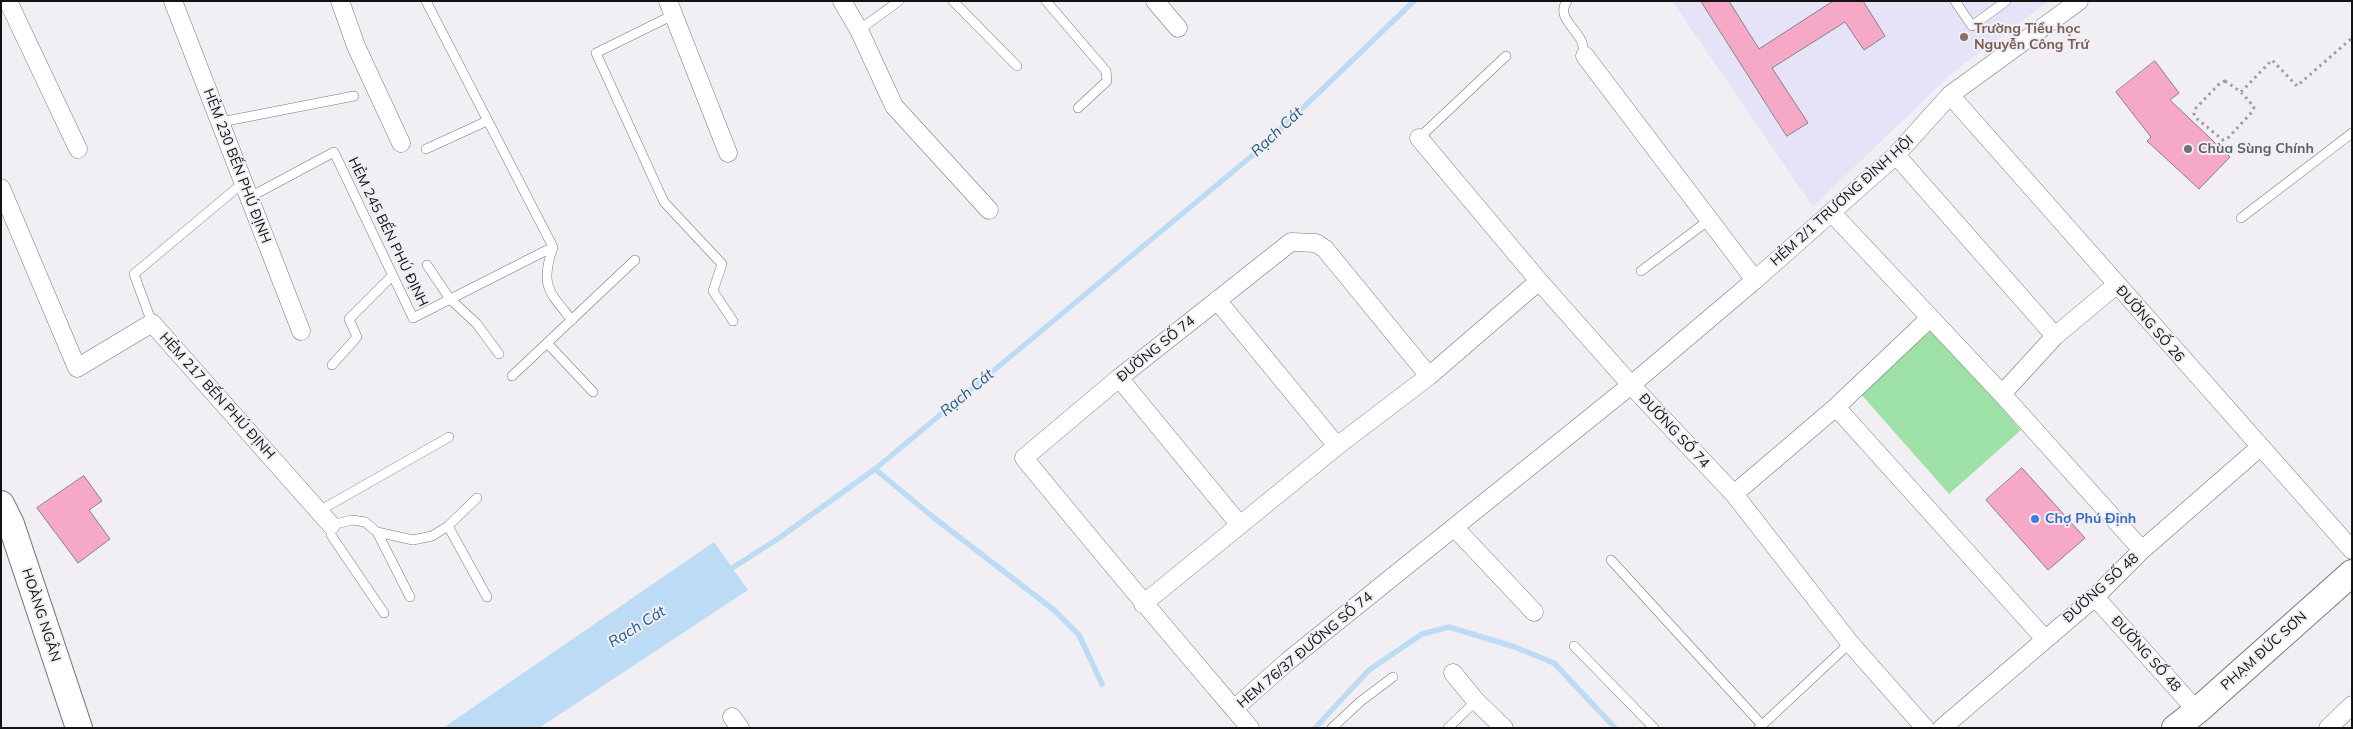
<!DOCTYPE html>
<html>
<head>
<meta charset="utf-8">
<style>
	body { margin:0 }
	#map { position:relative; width:2353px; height:729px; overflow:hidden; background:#f2eff4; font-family:Mulish,sans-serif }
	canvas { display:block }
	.frame { position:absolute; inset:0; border:2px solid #131214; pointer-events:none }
</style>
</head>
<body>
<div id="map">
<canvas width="2353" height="729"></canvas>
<div class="frame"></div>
</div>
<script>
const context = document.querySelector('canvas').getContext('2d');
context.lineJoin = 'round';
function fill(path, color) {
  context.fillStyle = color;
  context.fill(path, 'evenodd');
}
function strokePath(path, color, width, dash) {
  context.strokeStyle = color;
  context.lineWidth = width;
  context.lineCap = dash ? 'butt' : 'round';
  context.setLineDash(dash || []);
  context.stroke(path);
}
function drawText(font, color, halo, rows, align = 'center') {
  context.font = font + ' Mulish,sans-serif';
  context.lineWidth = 4;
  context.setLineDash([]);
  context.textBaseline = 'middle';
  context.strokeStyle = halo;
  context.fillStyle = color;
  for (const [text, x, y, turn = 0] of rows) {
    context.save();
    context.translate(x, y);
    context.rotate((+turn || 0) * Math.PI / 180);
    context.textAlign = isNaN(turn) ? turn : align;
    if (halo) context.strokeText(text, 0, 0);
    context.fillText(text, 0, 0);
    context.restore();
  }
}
fill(new Path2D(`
	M1672,1h377l-97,72 -139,134z`), '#e6e3f9');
fill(new Path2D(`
	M1933,329l88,101 -72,64 -89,-101z`), '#9de1a7');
fill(new Path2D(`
	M714,542l34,48 -209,138h-96z`), '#bcdcf6');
strokePath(new Path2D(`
	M875,469l58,48 121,93 25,25 23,49
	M726,572l53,-34 96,-69 384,-319 155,-149
	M1315,728l54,-58 53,-36 27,-7 66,20 39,16 61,65`), '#bcdcf6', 5.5);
const building = new Path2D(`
	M1701,1h28l30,48 74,-48h30l22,35 -21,14 -19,-28 -73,46 36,55 -21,13z
	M2155,61l24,32 -9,7 60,57 -31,32 -52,-48 4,-4 -35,-45z
	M2022,468l63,70 -37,32 -62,-70z
	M84,476l18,25 -13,9 21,29 -32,24 -41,-55z`);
fill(building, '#f6a8c7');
strokePath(building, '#878183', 1);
const lane = new Path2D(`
	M953,1l64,65
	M1046,1l60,70 1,10 -29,27
	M1567,1c-11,15 8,27 14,39 2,5 3,11 4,16
	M1955,1l17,25 34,-25
	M673,15l-77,38 68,149 58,62 -9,27 20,30
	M859,30l40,-29
	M221,122l133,-26
	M1419,138l87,-82
	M426,149l61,-28
	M250,197l84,-45 79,166 140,-71 -127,-246
	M2241,218l111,-85
	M553,247c-13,38 -5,44 19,73
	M427,265l23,34 26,24 23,31
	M1641,271l68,-51
	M152,323l-18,-49 110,-92
	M548,344l45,48
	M332,365l25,-28 -8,-18 43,-43
	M512,376l123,-116
	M319,511l130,-74
	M448,526l39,71
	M377,532l33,65
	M1611,560l151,165
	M384,613l-53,-78v-10l21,-5 13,2 12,10 36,8 19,-4 16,-10 29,-28
	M1574,646l80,82
	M1332,728l29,-27 32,-24
	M1448,728l28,-27
	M1759,728l91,-85`);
const street = new Path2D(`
	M8,1l70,148
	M173,1l128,330
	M340,1l16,45 45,97
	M668,1l60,152
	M842,1l17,29 35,76 95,104
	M1155,1l23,27
	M1585,56l170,224
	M1950,95l402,455
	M1419,138l120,143 92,104 103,109 116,149 75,85
	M1896,155l159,181
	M1,188l76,180 75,-45 179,202
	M1832,213l170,181 140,156
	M1217,300l120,146
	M1429,376l-104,-127 -9,-6 -25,-1 -172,136 -95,80c69,84 139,168 210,251l54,-48 343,-276 124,-105 141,-125 54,-60 129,-94
	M1119,378l120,146
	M2002,394l53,-58 61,-51
	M1836,407l208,231
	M1734,494l102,-87 94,-89
	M1455,528l79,84
	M2095,597l102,114
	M1143,604l194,-158 92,-70 110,-95
	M1453,673l23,28 28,27
	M1234,709l16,19
	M732,717l8,11
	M1942,728l153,-131 47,-47 117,-102
	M2328,728l24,-23`);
const secondary = new Path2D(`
	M1,504l10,20 68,204
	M2175,728l22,-17 155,-138`);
strokePath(lane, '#78767a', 10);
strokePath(street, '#78767a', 19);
strokePath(secondary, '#78767a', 28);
strokePath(new Path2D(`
	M2225,81l16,11 13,15 -2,5 -25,27 -4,1 -27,-22 -2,-4 2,-6 24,-25z
	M2241,92l31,-32 25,26 55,-48`), '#9f9da1', 3, [2.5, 4]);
strokePath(lane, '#fff', 9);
strokePath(street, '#fff', 18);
strokePath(secondary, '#fff', 26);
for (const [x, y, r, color] of [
	[1964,37,5,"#8d6e63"],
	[2188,149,5,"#6b7280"],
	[2035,519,5,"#3f7fe0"]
]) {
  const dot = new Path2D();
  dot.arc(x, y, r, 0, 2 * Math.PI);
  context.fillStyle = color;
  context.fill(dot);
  strokePath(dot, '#f2eff4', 2);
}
drawText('bold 14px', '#785e54', '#f2eff4', [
	["Trường Tiểu học",1974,29],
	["Nguyễn Công Trứ",1974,45]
], 'left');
drawText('bold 14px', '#5b616d', '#f2eff4', [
	["Chùa Sùng Chính",2198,149]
], 'left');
drawText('14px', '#131214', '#f2eff4', [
	["HẺM 230 BẾN PHÚ ĐỊNH",237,166,69],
	["HẺM 2/1 TRƯƠNG ĐÌNH HỘI",1842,201,-42],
	["HẺM 245 BẾN PHÚ ĐỊNH",388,232,64],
	["ĐƯỜNG SỐ 26",2150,324,49],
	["ĐƯỜNG SỐ 74",1156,349,-39],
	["HẺM 217 BẾN PHÚ ĐỊNH",217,396,48],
	["ĐƯỜNG SỐ 74",1674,431,47],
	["ĐƯỜNG SỐ 48",2101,588,-42],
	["HOÀNG NGÂN",41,615,72],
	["HEM 76/37 ĐƯỜNG SỐ 74",1305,650,-40],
	["PHẠM ĐỨC SƠN",2264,651,-42],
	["ĐƯỜNG SỐ 48",2146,654,48]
]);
drawText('bold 14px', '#366cbe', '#f2eff4', [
	["Chợ Phú Định",2045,519]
], 'left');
drawText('italic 15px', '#1c5983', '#f2eff4', [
	["Rạch Cát",1277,132,-43],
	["Rạch Cát",967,393,-40],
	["Rạch Cát",637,627,-32]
]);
</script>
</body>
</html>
